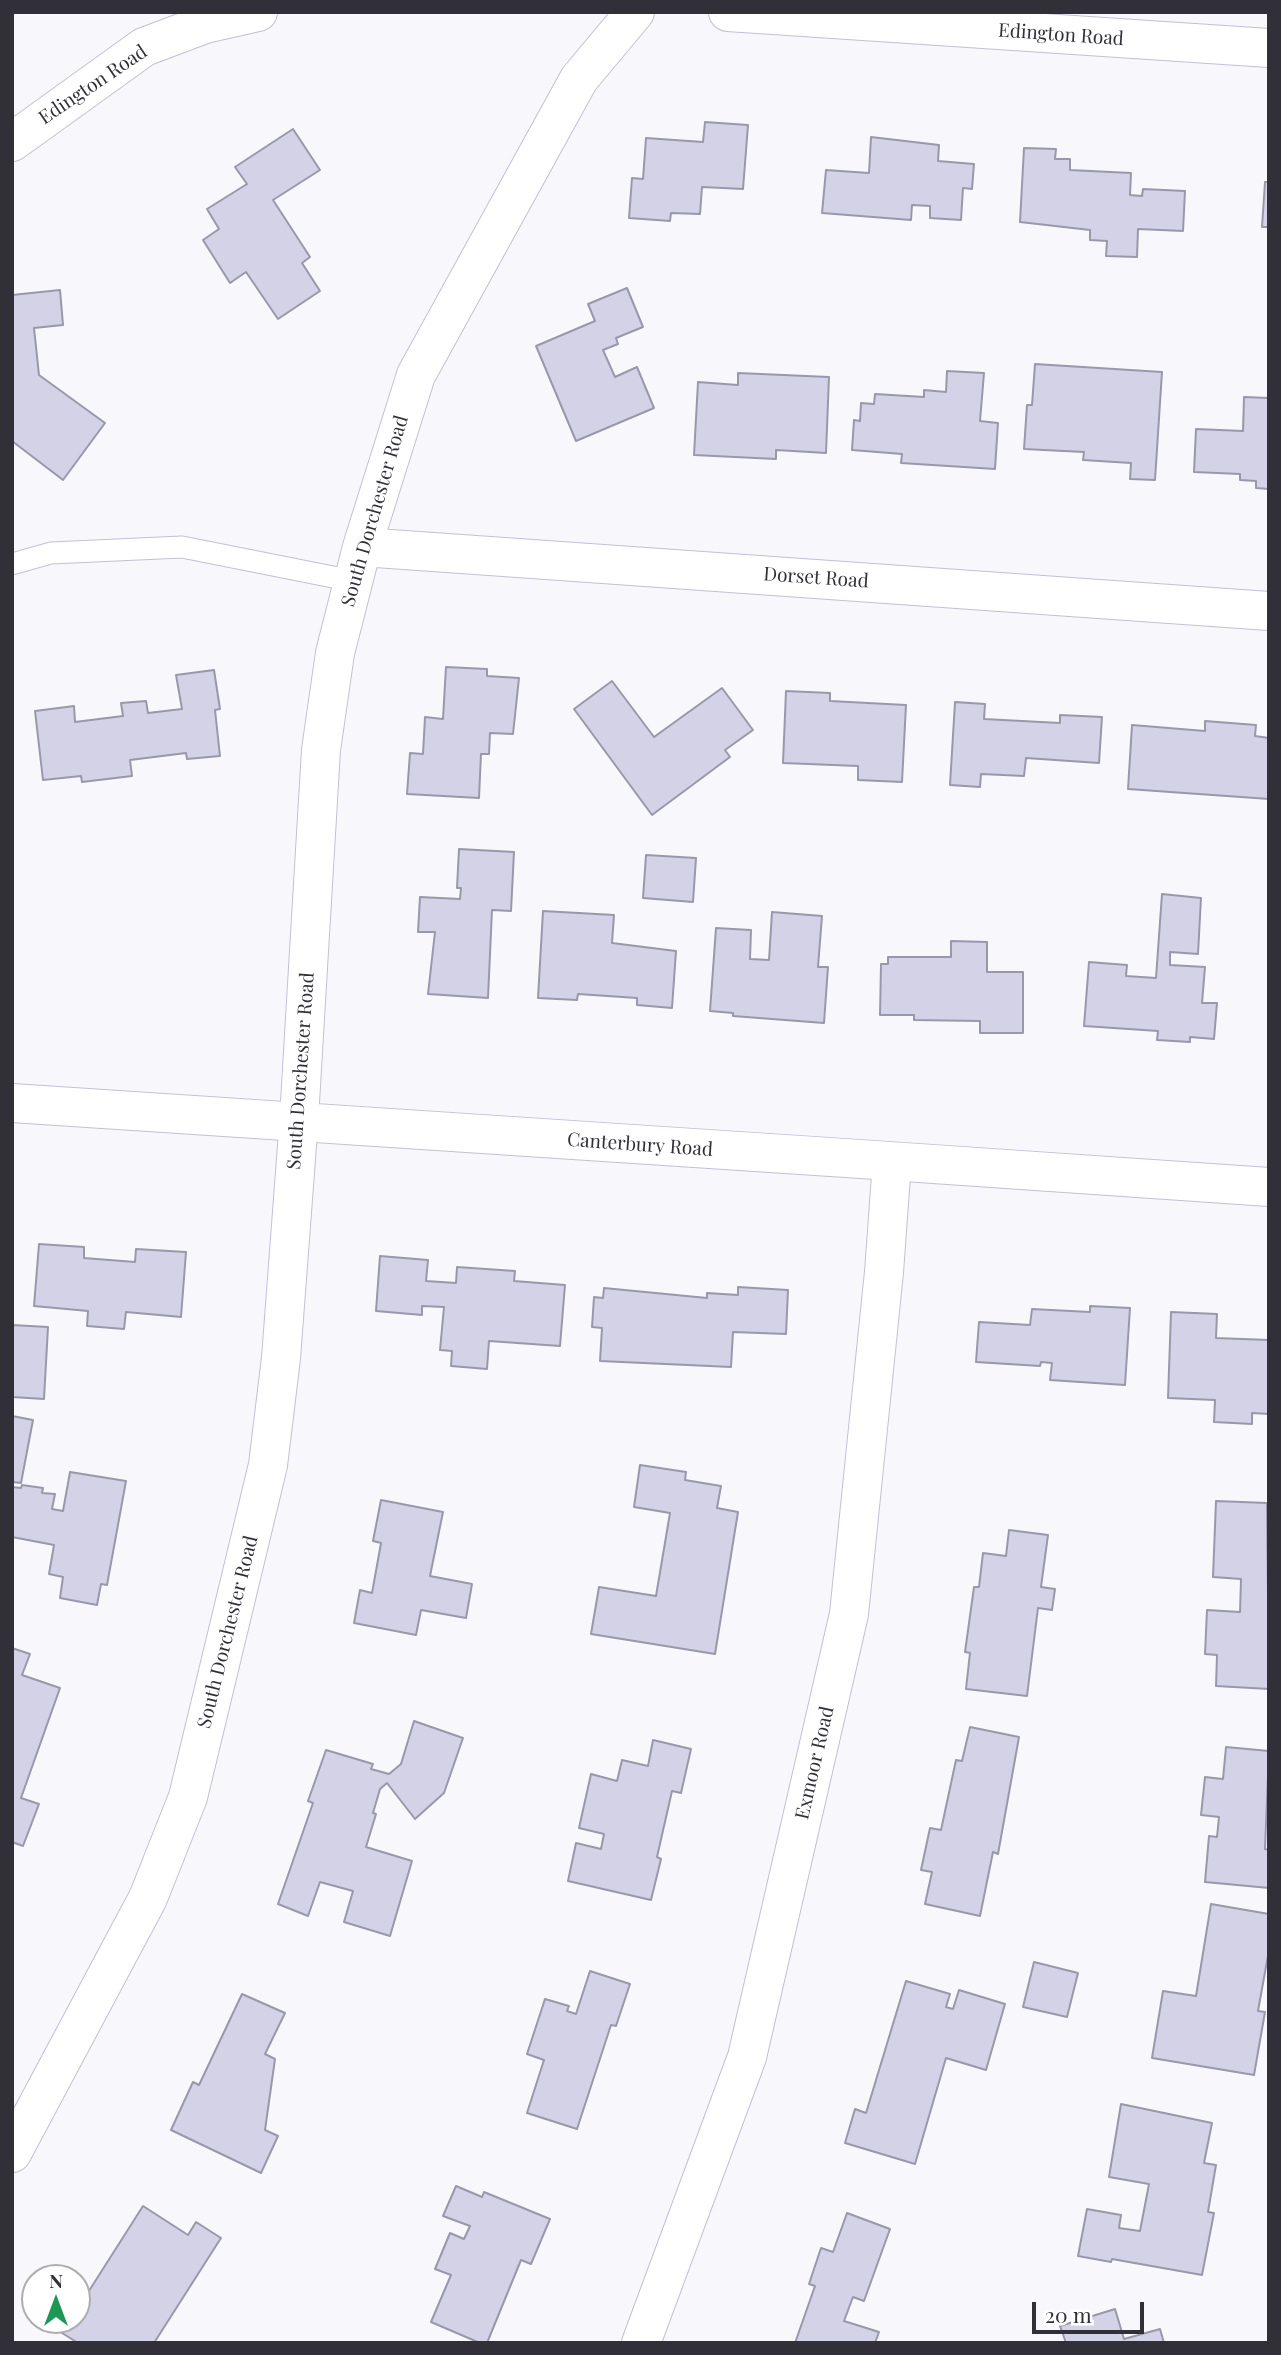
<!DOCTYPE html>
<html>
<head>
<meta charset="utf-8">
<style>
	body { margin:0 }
	#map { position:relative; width:1281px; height:2355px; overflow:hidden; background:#f8f8fc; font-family:"Playfair Display",serif }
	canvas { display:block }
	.frame { position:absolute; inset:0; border:14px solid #313038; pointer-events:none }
	.north { position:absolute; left:21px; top:2264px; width:70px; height:70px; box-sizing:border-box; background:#fff; border:2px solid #adacaf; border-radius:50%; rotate:0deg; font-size:19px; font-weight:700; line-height:28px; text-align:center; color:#313038 }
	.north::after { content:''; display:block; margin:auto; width:24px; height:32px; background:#1c9754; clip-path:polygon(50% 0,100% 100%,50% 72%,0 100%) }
	.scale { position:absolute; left:1032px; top:2302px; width:112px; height:32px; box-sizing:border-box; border:4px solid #313038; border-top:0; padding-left:9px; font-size:21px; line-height:24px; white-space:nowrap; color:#313038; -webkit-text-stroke:5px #fff; paint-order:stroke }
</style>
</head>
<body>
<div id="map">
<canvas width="1281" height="2355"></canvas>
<div class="frame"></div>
<div class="north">N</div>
<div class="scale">20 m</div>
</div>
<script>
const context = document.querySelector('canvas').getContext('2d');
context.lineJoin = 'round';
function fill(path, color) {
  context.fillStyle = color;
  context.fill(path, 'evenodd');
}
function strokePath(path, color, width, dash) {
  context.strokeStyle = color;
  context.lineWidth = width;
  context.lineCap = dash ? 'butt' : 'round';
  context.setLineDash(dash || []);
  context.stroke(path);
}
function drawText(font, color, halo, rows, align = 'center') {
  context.font = font + ' "Playfair Display",serif';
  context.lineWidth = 6;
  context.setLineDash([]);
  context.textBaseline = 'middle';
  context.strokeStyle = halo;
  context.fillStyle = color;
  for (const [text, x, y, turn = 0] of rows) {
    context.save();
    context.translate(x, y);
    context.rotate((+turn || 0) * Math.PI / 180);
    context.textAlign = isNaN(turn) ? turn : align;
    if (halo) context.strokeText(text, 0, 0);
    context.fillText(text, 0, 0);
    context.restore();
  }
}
const building = new Path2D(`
	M705,122l43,3 -5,64 -41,-2 -2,27 -29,-1 -1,8 -41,-3 3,-40 11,1 3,-41 57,4z
	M293,129l27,41 -47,30 37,57 -8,6 18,28 -42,28 -32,-47 -16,11 -27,-43 16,-11 -12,-20 40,-25 -12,-17z
	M871,137l68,8 -1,16 36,3 -2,25 -9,-1 -2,32 -31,-2v-12l-18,-1 -1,15 -89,-7 4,-43 43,3z
	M1024,148l32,1 -1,10h15v11l61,3 -1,22 12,1 1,-7 42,2 -2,40 -45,-2 -1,28 -31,-1 1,-15 -17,-1v-10l-70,-8z
	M1265,182h4v45h-7z
	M627,288l16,39 -27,11 2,6 -15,6 12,27 22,-10 17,41 -78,33 -40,-95 59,-25 -7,-17z
	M60,290l3,35 -29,3 5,47 66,48 -42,57 -51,-39v-146z
	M1035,364l127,8 -7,108 -25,-1 1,-16 -48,-3 1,-8 -60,-3 3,-44h5z
	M947,371l37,2 -4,48 18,2 -3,46 -94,-6 1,-9 -50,-4 2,-30 6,1 1,-18 13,1 1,-10 49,3v-7l22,2z
	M738,373l91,4 -3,76 -50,-3v9l-82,-4 4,-73 40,3z
	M1244,397l25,1v91l-13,-1v-7l-16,-1v-6l-46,-2 2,-43 47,2z
	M446,667l41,2v7l32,2 -6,56 -23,-1 -1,21h-8l-2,44 -72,-4 3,-41 13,1 2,-37 18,2z
	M214,670l6,39 -5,1 5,46 -33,3 -1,-6 -56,7 2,16 -50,6 -1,-6 -38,4 -8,-69 39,-5 1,16 48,-6 -2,-13 25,-2 2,12 34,-4 -6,-34z
	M612,681l42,56 68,-49 31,42 -28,20 5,7 -78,58 -78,-106z
	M786,691l44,2v8l76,4 -4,77 -44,-2v-14l-75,-3z
	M955,702l30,2 -1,15 76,4v-8l42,2 -3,46 -73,-5 -2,18 -43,-2 -1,13 -30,-2z
	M1205,721l51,4 -1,11 14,2v61l-141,-10 4,-64 73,6z
	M459,849l55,3 -3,59 -19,-1 -4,88 -60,-4 7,-62h-17l2,-35 40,2 1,-11h-4z
	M646,855l50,3 -3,44 -50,-4z
	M1162,894l39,4 -3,56 -28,-2v13l35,2 -3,36h15l-3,36 -24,-2v5l-33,-2 1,-9 -74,-5 5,-64 38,3 -1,11 30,2z
	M543,911l71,4 -2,28 64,8 -4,57 -35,-3v-7l-59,-4 -1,6 -39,-2z
	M772,912l50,4 -4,51h10l-4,56 -91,-7v-3l-23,-2 6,-83 35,2 -1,29 19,1z
	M951,941l36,1v30h36v61h-43v-12l-66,-1v-5h-34l1,-51h7v-7h63z
	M39,1244l45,3v11l51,4 1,-13 50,3 -5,65 -55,-5 -2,17 -37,-3 1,-15 -54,-5z
	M380,1256l48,4 -2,21 30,2 1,-16 58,4 -1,10 51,4 -5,61 -71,-5 -2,28 -36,-3 1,-15 -12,-1 4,-43 -22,-1v9l-46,-4z
	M738,1287l50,3 -2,44 -53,-2 -2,35 -131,-6 2,-33 -10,-1 2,-30 9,1 1,-10 103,10v-5l31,2z
	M1090,1306l40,2 -5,77 -75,-5 2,-17 -11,-1 -1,4 -64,-4 3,-40 51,3 2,-16 58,3z
	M1171,1312l46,2 -1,24 53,2v74l-17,-1v11l-38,-2 1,-22 -47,-2z
	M12,1325l36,2 -4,72 -32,-2z
	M12,1416l21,4 -12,63 -9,-1z
	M640,1465l46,7 -1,8 36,6 -4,22 21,4 -23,142 -124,-20 8,-47 57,9 14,-83 -36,-6z
	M70,1472l56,9 -19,104 -6,-1 -4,21 -37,-7 3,-21 -14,-3 5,-29 -42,-8v-50l9,1 1,-3 21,3 -1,5 13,1 -3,15 11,2z
	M381,1500l62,12 -13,64 42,8 -6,34 -45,-8 -5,25 -62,-12 6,-33 12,3 9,-50 -8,-2z
	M1216,1501l51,2 2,186 -53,-3 1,-31 -12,-1 2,-44 33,2 1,-33 -28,-2z
	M1009,1530l39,5 -7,52 14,2 -3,21 -14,-2 -11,88 -61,-7 4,-36 -5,-1 9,-65h5l4,-34 23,3z
	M12,1648l18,6 -8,21 38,13 -39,110 18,6 -16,42 -11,-4z
	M414,1721l49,17 -19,55 -29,26 -28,-36 -7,6 -7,24 3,1 -10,33 46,14 -22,75 -46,-14 9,-31 -33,-9 -12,34 -30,-12 35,-101 -5,-2 18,-51 47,14 -2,5 18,5 12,-10z
	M970,1727l49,10 -21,117 -5,-2 -13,64 -55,-12 7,-32 -11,-2 9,-42 11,2 15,-70 6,1z
	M653,1740l38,9 -10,44 -9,-2 -15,66 4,2 -10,41 -83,-19 8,-38 25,6 3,-15 -25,-6 12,-54 26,7 5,-21 26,6z
	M1226,1747l43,4 -4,98 4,1v38l-64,-6 4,-46 8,1 2,-20 -18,-2 4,-38 18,2z
	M1211,1904l58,10v36l-11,61 7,1 -11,63 -102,-17 11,-67 33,5z
	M1034,1962l44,11 -11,44 -44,-10z
	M590,1971l40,13 -14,42 -5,-1 -34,104 -50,-16 17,-53 -17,-6 18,-55 24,7 -2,5 9,3z
	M906,1981l44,13 -4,13 7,2 6,-19 46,14 -19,66 -40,-12 -31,106 -70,-21 10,-34 11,4z
	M242,1994l43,19 -20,41 10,5 -10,71 13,6 -17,37 -90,-43 22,-48 6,3z
	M1121,2104l91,19 -8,40 12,2 -8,47 6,1 -12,62 -90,-16 -1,3 -33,-6 9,-47 34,6 -2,13 21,3 9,-47 -40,-7z
	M456,2186l26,11 2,-5 66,27 -19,45 -10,-4 -34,83h-7l-49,-21 20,-47 -16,-6 15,-36 14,6 6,-13 -27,-10z
	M143,2206l45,29 8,-13 25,16 -67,105h-76l-16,-10 9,-13h6v-21l5,-8 5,3z
	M847,2213l43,16 -26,72 -11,-4 -9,24 35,11 -4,11h-80l20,-57 -6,-2 12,-36 12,4z
	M1115,2309l9,30 36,-10 4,14h-98l-6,-17z`);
fill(building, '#d3d2e7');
strokePath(building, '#9998ab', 2);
const lane = new Path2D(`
	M12,564l39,-11 131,-6 171,34`);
const street = new Path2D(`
	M728,12l541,36
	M12,142l132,-95 61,-23 53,-12
	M362,547l907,64
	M12,2153l136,-255 40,-101 80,-332 13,-107 18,-239 22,-369 14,-97 27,-106 54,-172 163,-296 56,-67
	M641,2343l106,-286 102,-443 35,-342 8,-110`);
const secondary = new Path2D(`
	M12,1103c419,25 838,56 1257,84`);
strokePath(lane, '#c1c0d4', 23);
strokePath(street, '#c1c0d4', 40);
strokePath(secondary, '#c1c0d4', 40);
strokePath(lane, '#fff', 21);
strokePath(street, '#fff', 38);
strokePath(secondary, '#fff', 38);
drawText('19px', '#313038', '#fff', [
	["Edington Road",1061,35,4],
	["Edington Road",93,85,-34],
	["South Dorchester Road",375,511,-74],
	["Dorset Road",816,578,4],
	["South Dorchester Road",301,1071,-86],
	["Canterbury Road",640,1145,4],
	["South Dorchester Road",228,1632,-76],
	["Exmoor Road",815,1763,-77]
]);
</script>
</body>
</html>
